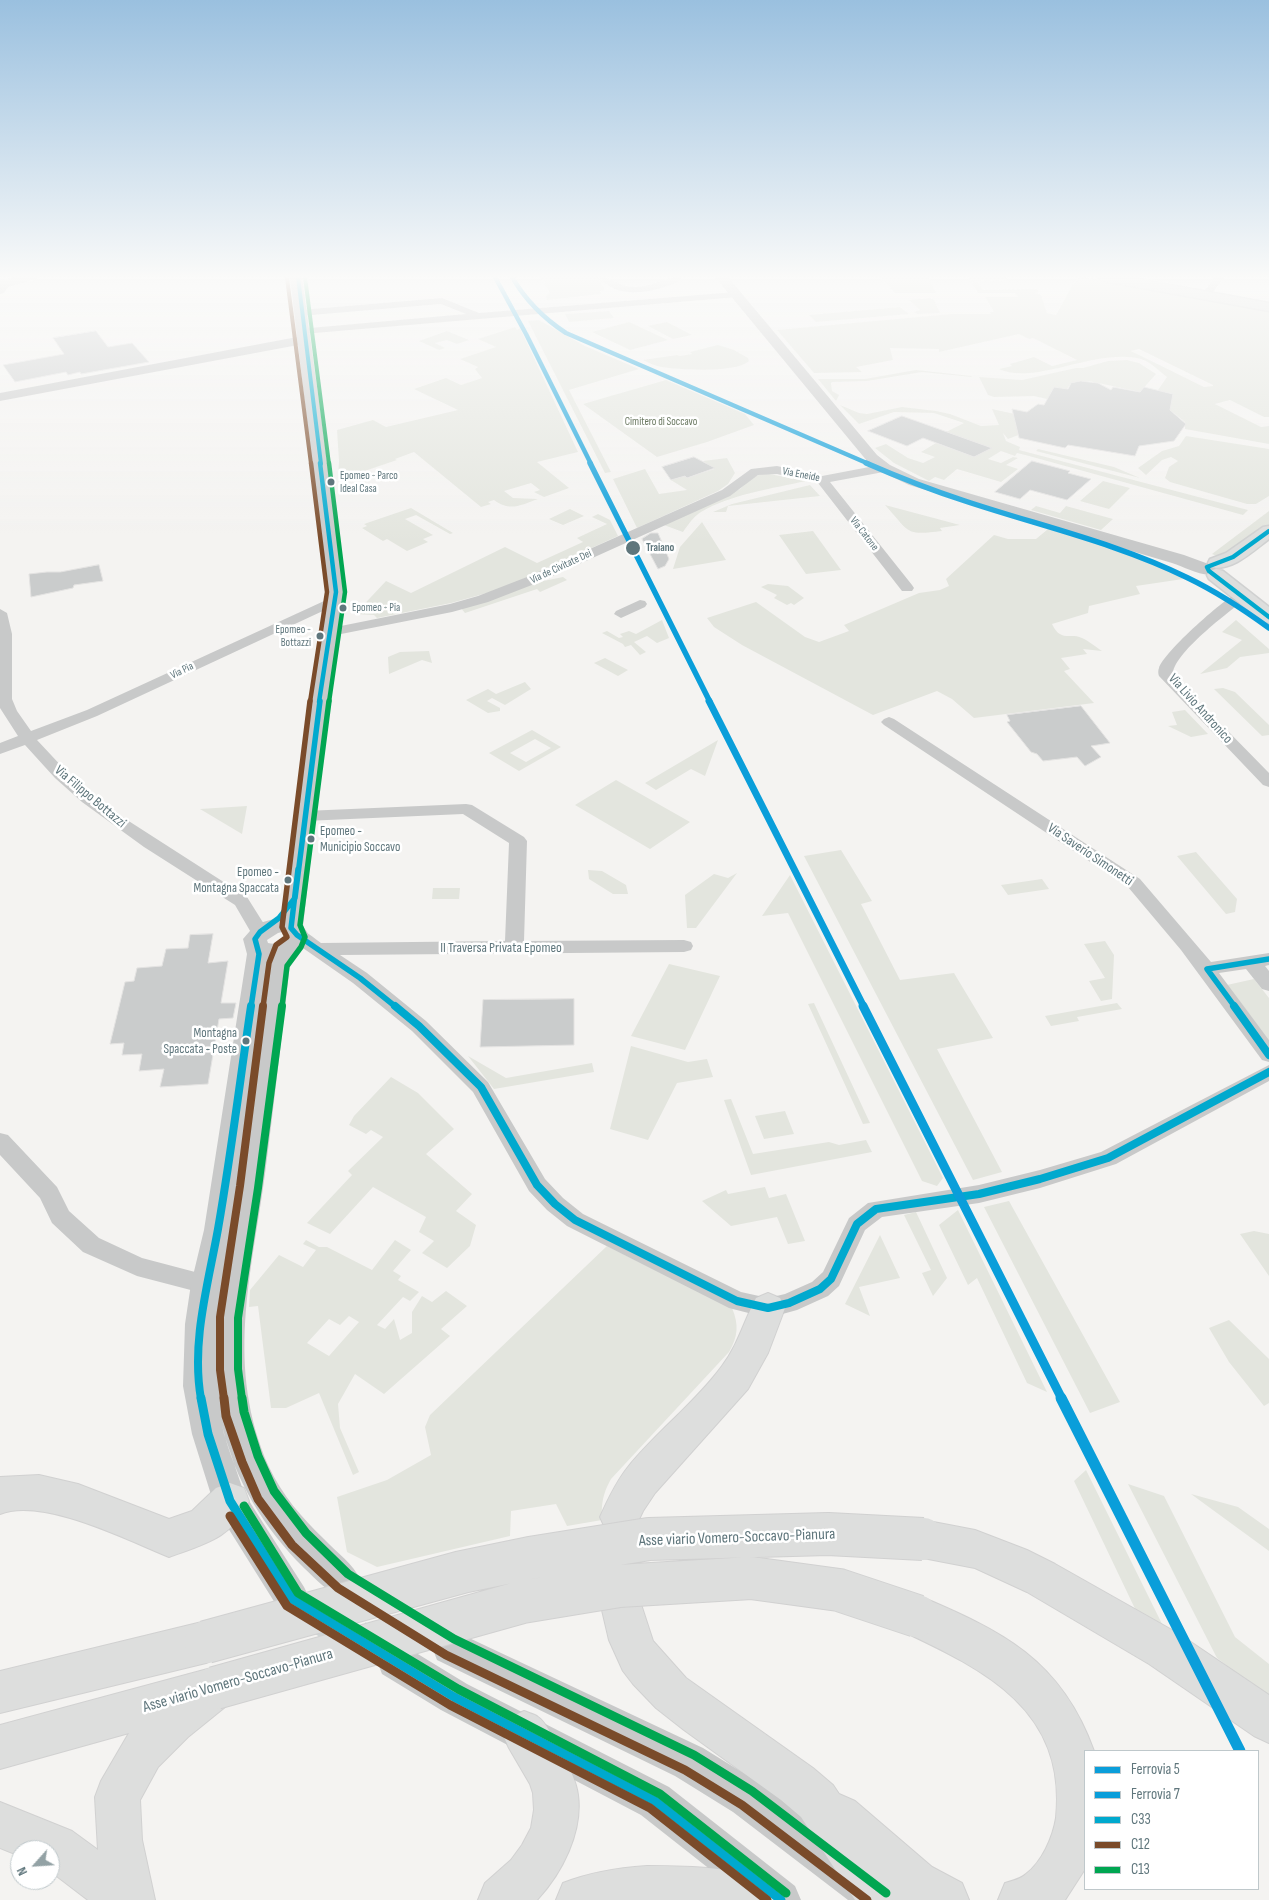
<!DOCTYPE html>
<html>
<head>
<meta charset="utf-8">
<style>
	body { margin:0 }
	#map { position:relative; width:1269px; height:1900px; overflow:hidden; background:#f4f3f1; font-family:"Sofia Sans Condensed",sans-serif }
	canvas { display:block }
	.legend { position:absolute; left:1084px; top:1750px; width:175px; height:140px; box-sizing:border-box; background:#fff; border:1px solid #bfc8cb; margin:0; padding:6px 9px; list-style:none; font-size:15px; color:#5f767c }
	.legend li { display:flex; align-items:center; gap:10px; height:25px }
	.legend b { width:25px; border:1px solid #bfc8cb }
	.north { position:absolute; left:10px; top:1840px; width:50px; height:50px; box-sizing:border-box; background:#fff; border:1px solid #bfc8cb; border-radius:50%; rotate:244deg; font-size:14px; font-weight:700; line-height:20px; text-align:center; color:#5f767c }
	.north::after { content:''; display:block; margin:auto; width:18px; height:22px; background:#93a2a5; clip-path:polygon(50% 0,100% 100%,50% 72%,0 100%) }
</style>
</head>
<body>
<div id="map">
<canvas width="1269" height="1900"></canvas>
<ul class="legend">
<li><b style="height:6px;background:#0a9eda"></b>Ferrovia 5</li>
<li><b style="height:6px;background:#0a9eda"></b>Ferrovia 7</li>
<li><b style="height:6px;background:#00a9ce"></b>C33</li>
<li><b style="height:6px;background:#7a4b2a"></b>C12</li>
<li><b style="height:6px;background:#00a651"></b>C13</li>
</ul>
<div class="north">N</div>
</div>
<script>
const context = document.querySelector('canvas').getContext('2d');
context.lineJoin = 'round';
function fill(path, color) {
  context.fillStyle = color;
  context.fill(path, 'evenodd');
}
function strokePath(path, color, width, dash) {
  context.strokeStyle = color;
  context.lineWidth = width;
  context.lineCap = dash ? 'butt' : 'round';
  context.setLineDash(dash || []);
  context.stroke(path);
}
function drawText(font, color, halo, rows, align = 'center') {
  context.font = font + ' "Sofia Sans Condensed",sans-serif';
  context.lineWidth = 5;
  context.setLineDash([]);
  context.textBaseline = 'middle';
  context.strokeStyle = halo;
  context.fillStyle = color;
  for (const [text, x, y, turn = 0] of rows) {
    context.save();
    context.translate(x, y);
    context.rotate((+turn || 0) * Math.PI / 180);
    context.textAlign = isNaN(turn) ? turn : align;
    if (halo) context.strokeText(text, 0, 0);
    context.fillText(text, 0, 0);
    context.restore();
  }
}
fill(new Path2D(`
	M541,277h56l8,13 -5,1 1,3 -54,6 -1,-4 4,-3z
	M880,277h48l8,16h-41z
	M969,277h36l2,3 -30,1 6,9 54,-1 2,3 -4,1 6,2 6,18 9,2 17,-31 8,-7 188,33v107h-5l-34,-17 -15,4 46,23 8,-1v18l-84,-15v-7l-11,-9 -11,-2 10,-15 -2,-3 -12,-1 -1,-2 9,-13c-8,-6 -16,-15 -26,-18 -43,-12 -107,27 -142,10l13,-3 -2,-2 24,-7 18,9 25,-6 -44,-22 -4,1 -10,-5 -80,18v-3l-49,-1 3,12 -37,7 6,5 -48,1 -37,-43 174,-16h40l-1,-2h4l-9,-15h33l-3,-4h-37zM1139,349l74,36v1l-9,1 -73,-36z
	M930,298l4,2 6,13 -23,1 -3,-2 6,-2 -11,-10z
	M900,307l9,7 -93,8 -7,-7z
	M609,311l5,7 -45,4 -4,-8z
	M539,320l46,26 54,23 -70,21 42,82 -6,1 -77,-152z
	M629,322l39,18 -38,10 -38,-18z
	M667,322l25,13 -19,4 -25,-13z
	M515,327l2,3 3,-2 58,124 -41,10 32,26 -25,9 -10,-5 6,-2 -9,-7 -27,8 9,7 25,1c-17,6 -28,13 -44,1l-6,2 3,2 -10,3 -67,-55 -19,7 2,1 -59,20 1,-19 -2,-31 36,-10 13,7 72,-17 -44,-21 32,-11 15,7 21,-7 -7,-9 3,-2 -18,-8 36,-12 -18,-8z
	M447,331l22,9 -12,4 -10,-4 -12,3 10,5 -6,2 -20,-9z
	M718,345l16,5 14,8 1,3c-12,12 -70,9 -87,6 -7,-1 -13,-4 -19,-7l34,-5 3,1 12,-2 -2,-2z
	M1127,360l12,3 17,11 -16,18 -51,-11 -18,2 -4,6 -20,10 -13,-3 -40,1 -6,-2 -9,-18 43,3 54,-12h7l25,-7z
	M916,370l55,6 1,1 -50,-5 -55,9 -35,1 -1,1 1,8 7,4 -3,6 -18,-22h47z
	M666,380l79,34 9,11 -47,17 -50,15 -74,-53z
	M840,405l19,8 8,1 35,-7 34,4 14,3 31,12 18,-1 -7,-16 41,9 -4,13 -21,8 -5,-6 3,8 14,6 -1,3 229,60 -5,5 -214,-59 -12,-3 -2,3 -14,-5 -13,8 13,4 12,-6 5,1 -12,7 12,4 -17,13 -44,-13 -13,11 -9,-3 -6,4 -35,-18 -19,-15 11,-4 22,14 15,5 12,-6 -14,-5 15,-9 38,14 17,-9 -45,-16 18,-9 -30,-10 -40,-1 -35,12z
	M1186,436l83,13v47l-13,8h-9l-77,-22 -5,-4 4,-11 9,-6 -7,-4 -9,3 -16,15 -8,-7 24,-17 17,-5z
	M1038,449l76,18 26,11 -104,-27z
	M727,458l8,15 -7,11 -10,7 -81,37 -24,-49 32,-10 14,25 28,-4 -16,-10 14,-4 2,2 27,-9 -11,-8z
	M764,473l42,8c-32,7 -77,14 -105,31 -8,5 -13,13 -18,20l-22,-8 79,-35 13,-12z
	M1103,481l27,7 -21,21 -29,-8z
	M810,485l10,11 -92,10 -2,6h-13l19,-8z
	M885,505l75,20 -20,3 2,3c-38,5 -32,1 -57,-26z
	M1036,506l24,7 6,-7 47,13 -12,11 -70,-20z
	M411,508l42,25 -3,1 -34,-19 -11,4 28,16 -10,4 5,3 -21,9 -20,-12 -4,2 -21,-13 5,-2 -3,-2z
	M570,509l14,7 -21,9 -14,-6z
	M1269,511v14l-45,34 -12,-5z
	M598,514l12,6 8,16 -108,49 -23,8 -36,10 -74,15 -3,-3 -19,-1 31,-33 25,12 94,-46 32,16 46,-21 -6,-4 30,-14 -15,-7z
	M702,522l24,38 -53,9 7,-22z
	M1048,529l109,32 26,18 -47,7 4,8 -51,12 -1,7 -36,11c9,19 18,8 30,14 7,3 14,9 20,13l-19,-2 4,5 -26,4 9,11 -6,2 30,32 -120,15 -22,-19 -15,-8 -64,24 -131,-70 -28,-18 -7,-9 49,-16 49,35 14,5 30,-11 -5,-6 75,-32 21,-3 9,-4 -3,-7 48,-44 14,4h28z
	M813,531l28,39 -35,4 -27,-39z
	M563,577l4,3 -27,12 -3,-3 -72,24 -5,-6 64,-22z
	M768,584l20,2 16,12 -10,7 -3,-2 -4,2 -13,-7 3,-3 -16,-8z
	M662,620l7,18 -12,5 -10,-7 -13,6 12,10 -6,3 -9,-10 -6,2 -2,-3 -21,-11 5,-2 12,7 4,-1 -3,-3 9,-3 7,3z
	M1236,620l33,29v4l-29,4 -13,11 -27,6 42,-34 -20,-8z
	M429,651l3,12 -10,-3 -33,14 -1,-17 12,-5z
	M605,658l23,12 -10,6 -24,-13z
	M525,682l6,7 -26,16 -13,-7 -5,3 13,7v3l-12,2 -22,-13 22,-11 8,5z
	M1223,688l12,4 34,33v10l-7,1 -48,-47z
	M1185,710l23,24 -17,3 -23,-11 9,-1 -5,-13z
	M532,730l29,17 -42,24 -30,-18zM535,739l16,9 -25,14 -16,-9z
	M718,740l-13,36 -14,-7 -35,21 -11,-7z
	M616,780l74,42 -40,27 -75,-44z
	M247,806l-5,28 -42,-25z
	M841,850l31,51 -11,3 39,76 54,-7 39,65 -56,11 65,123 -29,8 -169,-324z
	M1196,852l41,47 -2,13 -9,2 -49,-58z
	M588,870l14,1 24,14 2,9h-15l-24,-15z
	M737,873l-41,55h-9l-2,-33 29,-21 14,4z
	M790,875l153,303 -6,8 -15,-5 -134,-268 -26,3z
	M1042,879l7,10 -41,6 -7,-10z
	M433,888h27l-1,11h-27z
	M1105,941l9,14 -2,44 -11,2 -12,-20 16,-3 -21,-34z
	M669,964l51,12 -35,74 -54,-14z
	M1254,979l15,19v42l-42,-55z
	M814,1003l56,120 -7,1 -55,-120z
	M1117,1003l5,6 -45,8 2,4 -28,5 -6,-10z
	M631,1046l57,16 19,-3 6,18 -36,6 -29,57 -38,-11z
	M468,1056l38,22 86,-15 2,9 -100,17z
	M391,1077l27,16 36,36 -28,25 46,40 -16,17 20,14 -6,21 -23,22 -25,-15 12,-12 -15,-9 7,-15 -53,-30 -43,47 -23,-11 45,-48 -4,-4 35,-34 -12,-7 -5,4 -17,-9 5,-9z
	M731,1099l22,55 76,-12 10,3 27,-5 6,12 -121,23 -27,-75z
	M785,1111l9,23 -30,5 -9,-23z
	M765,1187l4,11 17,-4 19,47 -17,3 -11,-27 -46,9 -29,-25 24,-11 2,4z
	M1009,1201l111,201 -30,11 -106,-206z
	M958,1210l89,182 -20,-9 -50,-105 -9,7 -29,-60z
	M916,1212l31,66 -14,18 -11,-23 9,-3 -27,-55z
	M1254,1231l15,3v42l-29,-42z
	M880,1235l20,43 -41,9 11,29 -25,-12z
	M306,1240l13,7h8l45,23 23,-30 16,10 -18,21 8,5 -3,4 21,12 -9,9 -7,-4 -26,28 8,4 9,-10 6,21 12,-7v-21l10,-16 10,6 14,-11 21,15 -26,23 9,7 -66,58 -29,-20 -17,30 2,24 19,44 -6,3 -34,-82 -33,15h-15l-13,-102 -9,1 1,-17 29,-35 24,12 13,-17 -13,-6zM349,1316l10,6 -30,34 -22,-13 22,-24 11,6z
	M607,1246l125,62c7,17 6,28 -3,44l-118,127c-8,14 -10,25 -9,41l-35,6 -11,-22 -45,7 -1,25 -133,31 -30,-15 -10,-55 50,-17 44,-25 -6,-28 5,-12z
	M1229,1320l40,39v44l-5,3 -35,-44 -20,-34z
	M1086,1470l79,160 -27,-15 -64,-134z
	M1128,1484l36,12 71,141 34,27v35l-52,-41z
	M1191,1494l47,13 31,22v22z`), '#e3e5de');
const building = new Path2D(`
	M96,331l12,16 24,-4 17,19 -68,12 -1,-2 -12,3 -2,-3 -51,10 -12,-17 61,-11 -11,-16z
	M1081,381l17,2 13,7 2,-3 27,5 4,-5 29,7 -3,16 16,14 -12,17 -35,5 -4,10 -67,-11 -3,3 -46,-10 -7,-29 15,3 11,-8 6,1 10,-18 14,2 3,-6z
	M902,416l20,7 70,25 -18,9 -51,-19 -16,8 -39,-15z
	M694,457l21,11 -28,10 -2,-2 -14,4 -9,-13z
	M1032,461l38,10 -2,2 23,6 -24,21 -37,-10 -10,9 -25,-7z
	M651,533h7l11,26 -4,7 -7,3 -16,-30z
	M99,565l4,16 -29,4 -1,3 -42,9 -2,-23 18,-2h13z
	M1081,706l29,37 -19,3 10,11 -16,9 -8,-9 -34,4 -6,-7 -6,-2 -24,-30 3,-1 -3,-6z
	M213,934l-5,29 20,-2 -7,42h15l-3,15 -14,1 -11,65 -48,3 4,-18 -25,2 3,-17 -20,1 2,-12 -14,1 15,-62 9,-1 3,-13 25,-2 4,-17 22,-1 2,-13z
	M574,999v46l-94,2 3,-47z`);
fill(building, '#cacccc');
strokePath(building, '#e3e2e1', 1);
strokePath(new Path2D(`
	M310,1610l62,37`), '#cfd4d4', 36, [36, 18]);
const secondary = new Path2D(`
	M1097,277h30l142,26v8l-166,-30z
	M1269,526v13c-16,12 -37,33 -59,28l-2,-4 2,-4 16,-6 37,-26z
	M1216,569l7,2 46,36v16l-7,-2 -53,-42 -2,-4 2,-4z`);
const trunk = new Path2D(`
	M768,1293l12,5 5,10 -17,45 -20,36 -93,104 -12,18 -9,19 -14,6 -14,-6 -6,-13c8,-18 16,-35 28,-50 29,-36 67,-64 94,-101 16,-21 22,-45 34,-68z
	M39,1475l39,9 91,35 23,-8 24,-23 14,-5 14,5 5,13c-16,37 -45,43 -80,56 -42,-17 -126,-60 -169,-43v-37z
	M923,1520l52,10 52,20 28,14 124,70 90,61v48l-15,-7 -105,-72 -122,-72 -52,-24 -52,-10 -14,-5 -6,-14 6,-14z
	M623,1589l15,6 15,46 33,37 127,90 20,17 6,9 16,7 77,66 30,16 7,17h-114l-54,-83 -20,-17 -97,-70 -28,-22 -23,-24 -10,-13 -14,-31 -7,-30 6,-15z
	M917,1595c85,36 144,64 177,156h-9v118l-20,31h-67l7,-17c7,-2 16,-4 21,-9 16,-12 27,-37 30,-56 11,-108 -71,-148 -154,-187l-6,-15 6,-15z
	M206,1621l15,6 6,15 -6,15 -15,6 -206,50v-42z
	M215,1667l15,6 6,15 -6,15 -42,34 -30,30 -18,33 2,40 13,60h-67l-38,-29v-21h-30v6l-20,-8v-46l72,29 26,19 -3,-53 6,-16 28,-48 -129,36v-44z
	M524,1711c4,2 10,3 14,6 8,5 15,21 20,29 8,14 18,33 20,49 5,37 -16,78 -41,105h-59l7,-17 26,-23 11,-15 9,-17 3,-18 -1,-17 -3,-9 -21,-36 -7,-15 7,-15z
	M647,1866c43,0 91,1 131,17l7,17h-229l7,-17c28,-11 55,-15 84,-17z`);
strokePath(secondary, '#d0d1d1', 3);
strokePath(trunk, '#d1d1d1', 2);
fill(new Path2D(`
	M599,277c13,0 20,10 36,10 16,0 31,-10 46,-10l-3,5c-25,10 -60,19 -79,-5z
	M1215,277h9l-13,18h-6l-2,-2z
	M735,292l5,3 -2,2 -435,37 -5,-3 1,-2 167,-15 -25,-10 -141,12 -5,-3 5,-3 142,-12 37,15z
	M885,464l6,4 -2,3 -59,11 82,103 2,3 -2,3h-10l-84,-108 -41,-9 -19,1 -28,21 -193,87 -49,19 -36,10 -121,24 -5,-1 -2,-3 2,-3 5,-1 119,-24 28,-8 49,-19 195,-87 29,-21 26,-3 45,10z
	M1242,591l5,1 2,3 -2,3c-16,12 -76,57 -74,77l96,98v14l-6,-2 -104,-109c-1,-2 -1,-6 0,-8 4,-15 68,-73 83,-77z
	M335,596l5,1 2,3 -2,3 -243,113 -60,24 29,31 58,47 123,79 22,35 -2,4 -7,2 -7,-2 -18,-31 -91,-58 -62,-45 -27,-24 -30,-33 -25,9v-11l18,-7 -18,-28v-99l7,4 5,21v65l5,12 14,20 56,-21z
	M640,600l5,1 2,3 -2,3 -24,11 -7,-4 2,-3z
	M889,717l5,2 246,160 71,83 58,-9v12l-4,1 4,5v20l-7,-2 -16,-20 -27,4 50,67v22l-7,-2 -81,-110 -53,-63 -244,-162 -3,-3 3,-3z
	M466,804l6,1 52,32 3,4 -3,100 160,-1 7,2 2,4 -2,4 -7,2 -344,3 27,18 59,48 62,61 57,97 18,19 20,16 158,78 27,6 17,-4 27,-12 11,-10 26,-54 19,-15 111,-18 61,-15 61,-18 168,-87v16l-153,83 -76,24 -61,15 -97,14 -17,13 -26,56 -11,10 -31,14 -29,8 -39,-10 -162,-82 -20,-16 -18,-19 -56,-99 -61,-61 -59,-48 -63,-44 -2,-4 2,-4c13,-4 21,5 31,12l184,-2 4,-98 -46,-29 -158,7 -6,-1 -2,-4 2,-4 6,-1z
	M0,1133l8,2 49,52 12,24 30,27 43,20 72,19 4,7 -4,7 -8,3 -69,-18 -54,-24 -31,-29 -12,-25 -40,-43z`), '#c8c9c9');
fill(new Path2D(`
	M17,277h22l-2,2 -29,8 -4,6 -4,1v-13z
	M290,277h12l43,315 -18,126 -24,208 6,9c-4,13 -15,18 -19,29 -8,70 -16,140 -25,210 -14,103 -40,193 4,293 13,28 33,51 55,72 13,14 29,24 37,42l-6,12 -12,5c-16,-6 -26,-18 -39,-30 -40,-40 -69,-87 -82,-143l2,9 20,59 60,94 6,12 -6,12 -12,6 -12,-6 -62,-99 -5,-11 -21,-67 -9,-48 2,-62 6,-40 13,-54 43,-276 -4,-15 13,-15 25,-7 26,-199 20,-126 -29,-247 -298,56v-8l297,-56zM282,932l3,3c-2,8 -9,10 -17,8l-1,-3 11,-7z
	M715,277h13l149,178 13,10 29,14 265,76 30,11 2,4 -2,4c-13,3 -29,-7 -42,-11l-263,-78 -29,-14 -13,-10z
	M450,1629l253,119 58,36 134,102 6,14h-53l-115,-88 -58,-36 -238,-116 -5,-13 5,-13z
	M395,1643l13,5 59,36 202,103 126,99 6,14h-52l-108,-85 -200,-105 -59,-36 -5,-13 5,-13z`), '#c8c9c9');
fill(secondary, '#dddedd');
fill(trunk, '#dddedd');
const trunkBridge = new Path2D(`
	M206,1642l256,-70 68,-14 119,-19 179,-5 95,5
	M215,1688l307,-86 97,-16 132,-8 88,12 78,26`);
strokePath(trunkBridge, '#d1d1d1', 44, []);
strokePath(trunkBridge, '#dddedd', 42);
strokePath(new Path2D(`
	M298,277l23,187`), '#00a9ce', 4);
strokePath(new Path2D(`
	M1269,531l-36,26 -26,10 2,4 60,46
	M319,702l17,-110 -16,-129`), '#00a9ce', 4.5);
strokePath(new Path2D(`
	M298,869l-7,59 6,7 63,43 36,29
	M251,1007l8,-53 -4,-15 5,-7 19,-14 16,-20 25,-197
	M1235,1007l-28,-38 62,-10`), '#00a9ce', 5.5);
strokePath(new Path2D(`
	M395,1006l24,20 62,61 56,98 18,19 20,16 162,81 31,7 21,-5 31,-14 11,-10 26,-55 19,-15 103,-15 61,-15 68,-21 161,-86
	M1234,1006l35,49
	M201,1399c-10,-57 7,-114 17,-170 13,-74 22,-149 33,-223`), '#00a9ce', 8);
strokePath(new Path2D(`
	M201,1398l7,36 22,67 62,98 162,98 201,104 126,99`), '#00a9ce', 9);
strokePath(new Path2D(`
	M287,278l24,186`), '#7a4b2a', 4);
strokePath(new Path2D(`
	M310,702l17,-110 -16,-129`), '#7a4b2a', 4.5);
strokePath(new Path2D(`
	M263,1007l6,-44 7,-18 11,-8 -5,-10 28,-226`), '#7a4b2a', 5.5);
strokePath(new Path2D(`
	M224,1399l-4,-29v-53l20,-131 23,-180`), '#7a4b2a', 8);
strokePath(new Path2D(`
	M224,1398l2,18 16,46 16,37 34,46 46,43 108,67 239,115 57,35 125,95
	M230,1516l57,90 163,99 200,103 117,92`), '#7a4b2a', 9);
strokePath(new Path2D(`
	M305,277l24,187`), '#00a651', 4);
strokePath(new Path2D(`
	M329,702l16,-110 -16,-129`), '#00a651', 4.5);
strokePath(new Path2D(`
	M282,1007l5,-41 14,-19 4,-10 -5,-12 29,-224`), '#00a651', 5.5);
strokePath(new Path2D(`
	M242,1399l-4,-30v-51l20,-130 24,-182`), '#00a651', 8);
strokePath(new Path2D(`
	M242,1398l2,14 14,44 16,35 32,42 42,41 106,65 240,116 58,36 134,102
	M244,1506l54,87 160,96 202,105 126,99`), '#00a651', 9);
strokePath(new Path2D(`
	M495,277l31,57 65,130`), '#0a9eda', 4.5);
strokePath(new Path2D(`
	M590,463l120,239`), '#0a9eda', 5.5);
strokePath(new Path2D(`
	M709,701l155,306`), '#0a9eda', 7);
strokePath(new Path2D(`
	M863,1006l199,393`), '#0a9eda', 9);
strokePath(new Path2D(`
	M1061,1398l179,353`), '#0a9eda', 11);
strokePath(new Path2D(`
	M512,277c14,24 31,41 54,56l303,131`), '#0a9eda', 4.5);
strokePath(new Path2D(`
	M866,463c32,14 65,27 99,38 75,25 152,42 223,77 29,14 55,31 81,50`), '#0a9eda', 5.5);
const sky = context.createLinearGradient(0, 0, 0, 543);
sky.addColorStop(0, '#9ac0df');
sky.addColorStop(0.51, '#fafaf9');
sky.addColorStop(1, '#fafaf900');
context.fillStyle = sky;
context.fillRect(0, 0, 1269, 543);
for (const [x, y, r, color] of [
	[331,482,4.5,"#5f767c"],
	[633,548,8,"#5f767c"],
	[343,608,4.5,"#5f767c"],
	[320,636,4.5,"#5f767c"],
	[311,839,4.5,"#5f767c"],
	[288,880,4.5,"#5f767c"],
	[246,1041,4.5,"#5f767c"]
]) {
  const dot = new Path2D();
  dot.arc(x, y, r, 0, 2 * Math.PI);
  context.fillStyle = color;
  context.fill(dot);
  strokePath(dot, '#fff', 2);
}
drawText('11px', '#6b7962', '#fff', [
	["Cimitero di Soccavo",661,422]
]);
drawText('11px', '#5f767c', '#fff', [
	["Via Eneide",801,475,11],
	["Via Catone",864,534,52],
	["Via de Civitate Dei",561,567,-25],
	["Via Pia",182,671,-26]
]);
drawText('11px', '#5f767c', '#fff', [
	["Epomeo - Parco",340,476],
	["Ideal Casa",340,489],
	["Epomeo - Pia",352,608],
	["Epomeo -",311,630,"right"],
	["Bottazzi",311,643,"right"]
], 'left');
drawText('bold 11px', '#5f767c', '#fff', [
	["Traiano",646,548]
], 'left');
drawText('13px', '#5f767c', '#fff', [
	["Epomeo -",320,832,"left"],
	["Municipio Soccavo",320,848,"left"],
	["Epomeo -",279,873],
	["Montagna Spaccata",279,889],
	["Montagna",237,1034],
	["Spaccata - Poste",237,1050]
], 'right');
drawText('14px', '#5f767c', '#fff', [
	["Via Livio Andronico",1200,709,48],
	["Via Filippo Bottazzi",90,797,40],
	["Via Saverio Simonetti",1090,855,34],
	["II Traversa Privata Epomeo",501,948]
]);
drawText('16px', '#5f767c', '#fff', [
	["Asse viario Vomero-Soccavo-Pianura",737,1538,-2],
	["Asse viario Vomero-Soccavo-Pianura",238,1681,-16]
]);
</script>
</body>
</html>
